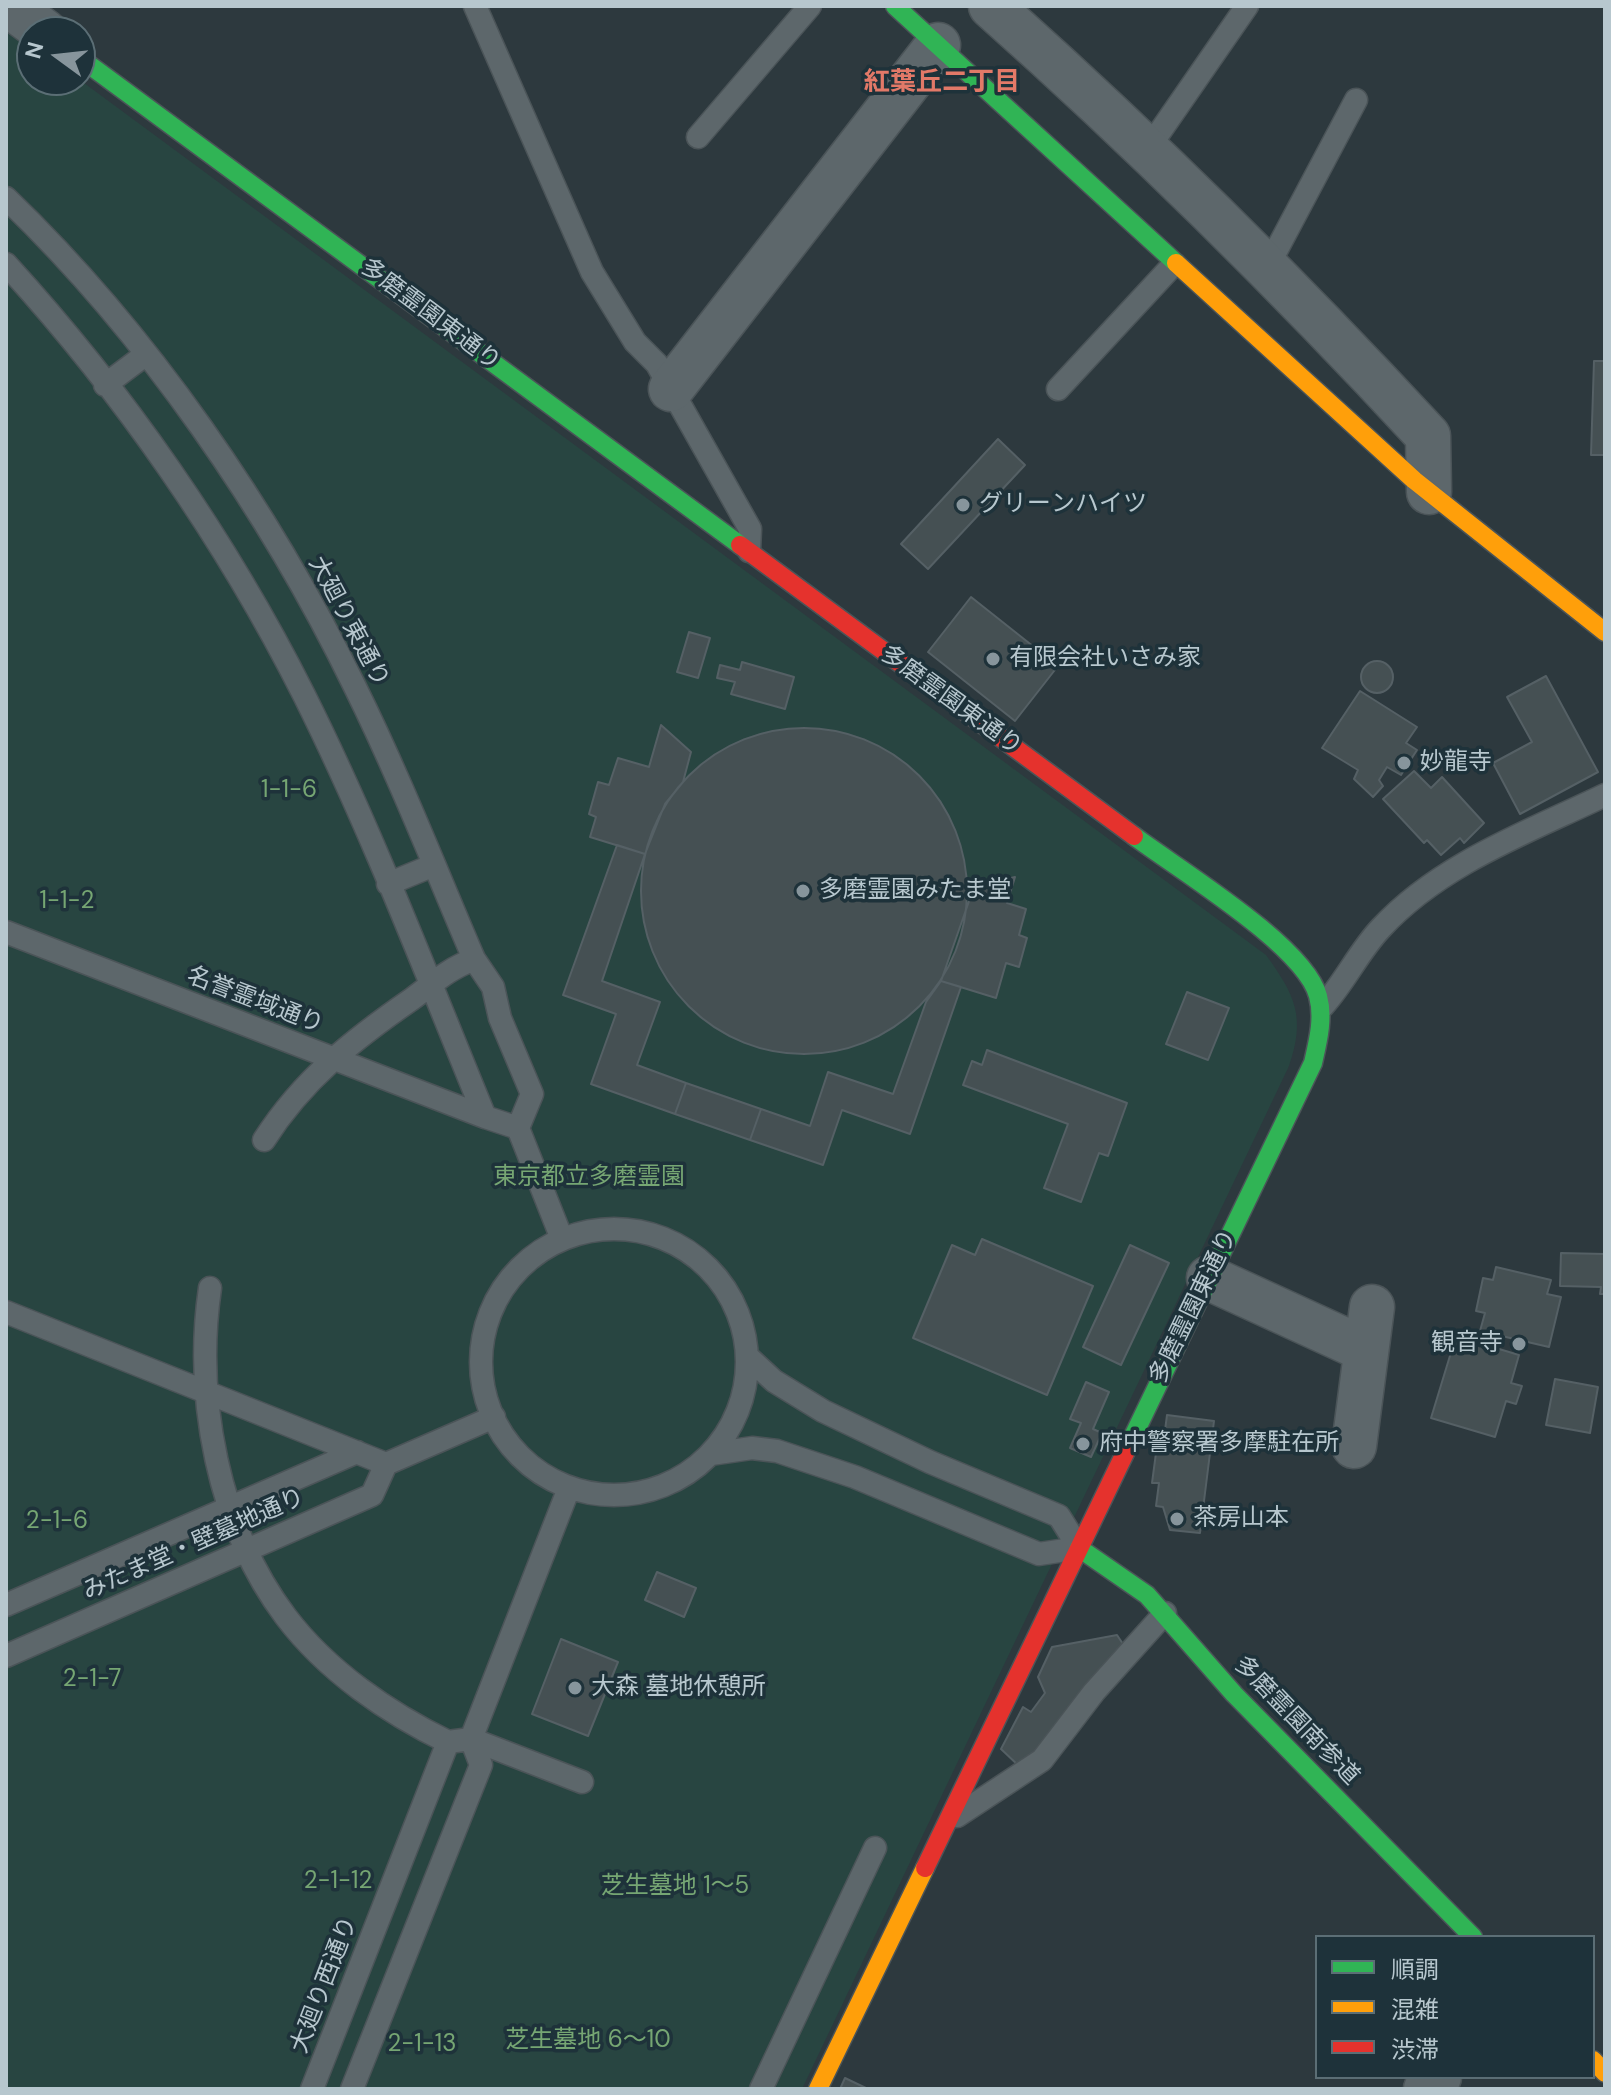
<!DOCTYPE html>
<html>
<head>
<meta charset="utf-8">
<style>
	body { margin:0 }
	#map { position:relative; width:1611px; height:2095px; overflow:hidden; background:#2d393e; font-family:"DM Sans","Noto Sans JP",sans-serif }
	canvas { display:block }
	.frame { position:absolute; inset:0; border:8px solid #b7c7ce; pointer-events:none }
	.legend { position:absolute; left:1315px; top:1935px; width:280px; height:144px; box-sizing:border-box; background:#1e323a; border:2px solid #5b6e75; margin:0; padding:10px 14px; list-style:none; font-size:24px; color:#b7c7ce }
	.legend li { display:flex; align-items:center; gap:16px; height:40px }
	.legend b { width:40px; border:2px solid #5b6e75 }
	.north { position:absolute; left:16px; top:16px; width:80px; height:80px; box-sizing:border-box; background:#1e323a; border:2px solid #5b6e75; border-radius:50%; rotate:285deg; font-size:22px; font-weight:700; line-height:32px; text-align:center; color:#b7c7ce }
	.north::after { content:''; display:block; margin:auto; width:28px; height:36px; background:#87959c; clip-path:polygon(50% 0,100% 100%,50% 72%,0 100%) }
</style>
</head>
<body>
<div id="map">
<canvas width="1611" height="2095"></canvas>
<div class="frame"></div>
<ul class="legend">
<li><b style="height:10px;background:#30b455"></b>順調</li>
<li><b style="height:10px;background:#ff9f0a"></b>混雑</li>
<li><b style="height:10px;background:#e5322d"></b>渋滞</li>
</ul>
<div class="north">N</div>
</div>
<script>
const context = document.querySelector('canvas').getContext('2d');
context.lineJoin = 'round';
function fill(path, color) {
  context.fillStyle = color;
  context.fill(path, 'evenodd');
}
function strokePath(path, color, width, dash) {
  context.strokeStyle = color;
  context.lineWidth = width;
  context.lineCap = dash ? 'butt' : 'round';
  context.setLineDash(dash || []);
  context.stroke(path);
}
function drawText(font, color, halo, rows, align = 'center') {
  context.font = font + ' "DM Sans","Noto Sans JP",sans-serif';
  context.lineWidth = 7;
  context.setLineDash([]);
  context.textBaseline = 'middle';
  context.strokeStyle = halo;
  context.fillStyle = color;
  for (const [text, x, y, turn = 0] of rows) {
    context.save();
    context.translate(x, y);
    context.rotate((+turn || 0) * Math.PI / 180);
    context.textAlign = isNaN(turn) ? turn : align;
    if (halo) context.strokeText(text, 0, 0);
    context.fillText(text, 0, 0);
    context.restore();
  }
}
fill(new Path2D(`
	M6,18l26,19v43h48l1186,875c29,40 40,62 23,111l-487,1023h-796z`), '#284541');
const building = new Path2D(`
	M1594,361h11v94h-14z
	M998,439l27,26 -97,104 -27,-25z
	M971,597l87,69 -43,55 -87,-69z
	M689,632l21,6 -12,40 -21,-6z
	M1361 677a16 16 0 1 1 32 0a16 16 0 1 1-32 0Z
	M742,662l52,15 -9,32 -54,-15 4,-12 -18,-4 3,-13 20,5z
	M1546,676l52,96 -78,42 -27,-51 39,-21 -25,-45z
	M1360,691l57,36 -11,16 11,7 -16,25 -14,-8 -8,13 4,6 -10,11 -19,-18 4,-9 -36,-22z
	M661,725l30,27 -8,30 -18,22 -20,50 -55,-17 6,-20 -7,-3 9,-32 11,3 9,-27 31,9z
	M641 891a163 163 0 1 1 326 0a163 163 0 1 1-326 0Z
	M1414,771l17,17 11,-11 42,46 -20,20 -4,-5 -19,17 -14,-15 -3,3 -41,-44z
	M617,845l28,9 -43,127 58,21 -23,63 49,18 -11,31 -84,-30 25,-70 -53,-19z
	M1015,877l-8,26 19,6 -7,26 8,3 -8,29 -13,-4 -10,35 -55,-17 33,-94z
	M941,981l20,6 -51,147 -68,-24 -19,55 -73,-25 11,-31 49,17 18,-54 65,22 33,-92z
	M1187,992l42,16 -21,52 -42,-16z
	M987,1050l140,53 -19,53 -9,-3 -18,49 -37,-14 24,-64 -105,-39 9,-24 10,4z
	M686,1083l75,26 -11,31 -75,-26z
	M982,1239l111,47 -46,109 -134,-57 39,-93 23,10z
	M1130,1245l39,18 -48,102 -38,-18z
	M1561,1253l44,1v40h-5l1,-7 -41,-1z
	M1496,1267l55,13 -4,14 14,3 -12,50 -69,-16 5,-18 -9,-2 7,-33 10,2z
	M1456,1336l63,19 -8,28 11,3 -6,18 -10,-3 -11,36 -64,-19z
	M1555,1379l43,8 -8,46 -44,-8z
	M1086,1382l23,10 -16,37 9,4 -11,24 -21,-9 11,-25 -11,-4z
	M1167,1415l47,6 -14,112 -30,-3 -7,-23 -7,-1 3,-23h-7l4,-30 6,1z
	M657,1572l39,16 -12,29 -39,-17z
	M1117,1635l6,9 -89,113 -13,11 -20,-19 22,-42 8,5 14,-19 -7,-16 14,-30z
	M561,1639l57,23 -30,74 -56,-22z
	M845,2078l23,11h-28z`);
fill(building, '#455053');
strokePath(building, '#556065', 2);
const lane = new Path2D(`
	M475,6l117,266 43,70 22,22 93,165 -1,22
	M698,137l112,-131
	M1148,149l99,-143
	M6,198c141,135 264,314 349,489 44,89 80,181 119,272l19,28 7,31 32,76 -14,34 44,111
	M6,264c117,128 220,276 298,431 68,136 123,281 181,422l33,11
	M1267,268l89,-168
	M105,385l40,-30
	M1058,389l116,-125
	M388,884l46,-19
	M6,932l479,185
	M1323,1006c22,-24 36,-55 58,-78 59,-64 147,-96 224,-133
	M264,1140c39,-61 90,-101 148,-141 25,-18 31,-27 62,-40
	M481 1362a133 133 0 1 1 266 0a133 133 0 1 1-266 0Z
	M210,1288c-16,110 8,239 76,329 41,54 102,96 162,125
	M6,1312l380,152
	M711,1454l41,-6 25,3 78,26 184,77 40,-6 -20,-32 -129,-54 -107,-51 -49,-30 -26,-24
	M6,1605l351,-153
	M6,1656l366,-161 14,-31 108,-47
	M957,1816l85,-56 52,-68 71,-79
	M312,2089l136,-347 23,-3 111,43
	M352,2089l129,-324 -10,-26 98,-251
	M761,2089l114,-241`);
const street = new Path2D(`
	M10,6l35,26
	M991,6c153,136 298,280 437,430l1,56
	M671,389l267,-344
	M1209,1278l157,72
	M1354,1446l18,-139
	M1426,2089l13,-12`);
const fast = new Path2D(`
	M895,6l281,257
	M80,58l660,487
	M1127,1449l186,-386c5,-22 11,-45 5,-67 -13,-50 -140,-127 -184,-160
	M1079,1548l68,47 87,99 239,243`);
const slow = new Path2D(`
	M1176,263l238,217 191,152
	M1593,2060l12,13
	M818,2089l107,-221`);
const jam = new Path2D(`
	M740,545l394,291
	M925,1868l202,-419`);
strokePath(lane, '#4b5458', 25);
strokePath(street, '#4b5458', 47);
strokePath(fast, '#4b5458', 21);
strokePath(slow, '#4b5458', 21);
strokePath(jam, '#4b5458', 21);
strokePath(lane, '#5d676b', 22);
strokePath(street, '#5d676b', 44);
strokePath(fast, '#30b455', 18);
strokePath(slow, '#ff9f0a', 18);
strokePath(jam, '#e5322d', 18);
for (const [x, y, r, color] of [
	[963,505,8,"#87959c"],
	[993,659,8,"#87959c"],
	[1404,763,8,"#87959c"],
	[803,891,8,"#87959c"],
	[1519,1344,8,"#87959c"],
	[1083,1444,8,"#87959c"],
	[1177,1519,8,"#87959c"],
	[575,1688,8,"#87959c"]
]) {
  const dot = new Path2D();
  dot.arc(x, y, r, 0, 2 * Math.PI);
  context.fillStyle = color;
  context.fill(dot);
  strokePath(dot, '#1e323a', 3);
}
drawText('24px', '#b7c7ce', '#1e323a', [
	["多磨霊園東通り",430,315,37],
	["大廻り東通り",348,622,62],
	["多磨霊園東通り",951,701,36],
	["名誉霊域通り",255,1001,21],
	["多磨霊園東通り",1194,1307,-64],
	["みたま堂・壁墓地通り",194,1545,-24],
	["多磨霊園南参道",1296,1721,46],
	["大廻り西通り",325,1985,-69]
]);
drawText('24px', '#b7c7ce', '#1e323a', [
	["グリーンハイツ",979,505],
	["有限会社いさみ家",1009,659],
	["妙龍寺",1420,763],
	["多磨霊園みたま堂",819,891],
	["観音寺",1503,1344,"right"],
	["府中警察署多摩駐在所",1099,1444],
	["茶房山本",1193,1519],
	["大森 墓地休憩所",591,1688]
], 'left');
drawText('24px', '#76a673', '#1e323a', [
	["1-1-6",289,791],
	["1-1-2",67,902],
	["東京都立多磨霊園",589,1178],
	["2-1-6",57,1522],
	["2-1-7",92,1680],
	["2-1-12",338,1882],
	["芝生墓地 1～5",675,1887],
	["芝生墓地 6～10",588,2041],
	["2-1-13",422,2045]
]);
drawText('bold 26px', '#e27968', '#1e323a', [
	["紅葉丘二丁目",942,83]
]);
</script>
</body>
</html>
